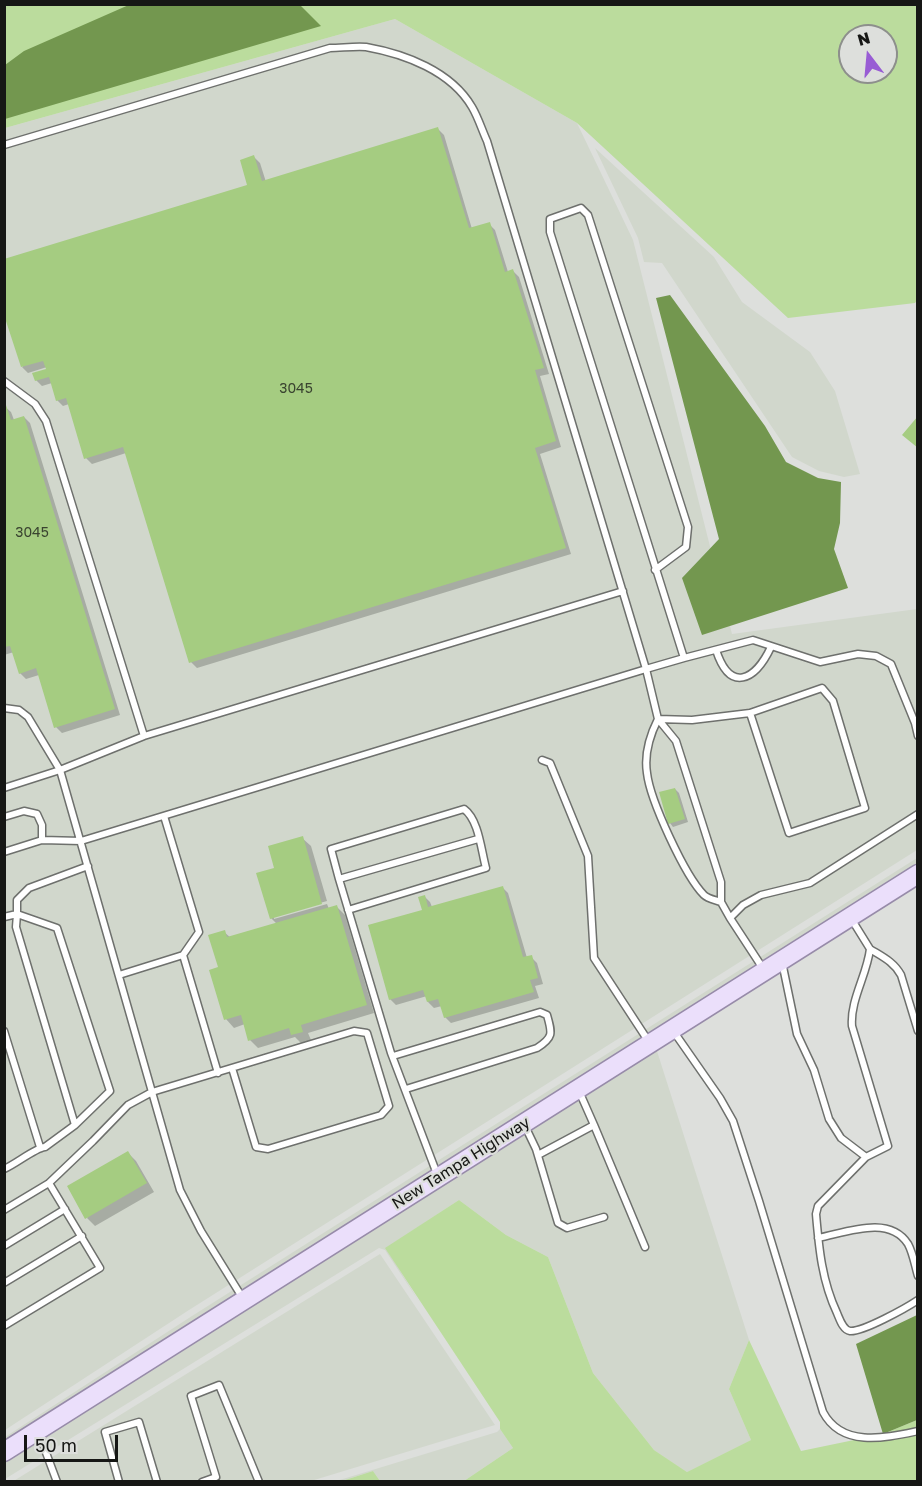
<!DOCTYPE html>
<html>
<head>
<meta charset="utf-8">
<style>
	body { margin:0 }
	#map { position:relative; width:922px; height:1486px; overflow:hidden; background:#dddfdc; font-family:"Golos Text",sans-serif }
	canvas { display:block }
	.frame { position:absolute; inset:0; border:6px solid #161715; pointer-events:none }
	.north { position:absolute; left:838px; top:24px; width:60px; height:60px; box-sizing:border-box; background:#dddfdc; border:2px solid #8d8f8c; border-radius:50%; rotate:344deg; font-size:16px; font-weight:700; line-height:24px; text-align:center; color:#161715 }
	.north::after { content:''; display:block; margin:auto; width:21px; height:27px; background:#985cd4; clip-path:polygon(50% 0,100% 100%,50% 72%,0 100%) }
	.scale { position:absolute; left:24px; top:1435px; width:94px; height:27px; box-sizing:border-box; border:3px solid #161715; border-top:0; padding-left:8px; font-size:18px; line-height:21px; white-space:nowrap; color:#161715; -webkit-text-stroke:4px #dddfdc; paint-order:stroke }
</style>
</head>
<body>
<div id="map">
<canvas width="922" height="1486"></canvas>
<div class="frame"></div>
<div class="north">N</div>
<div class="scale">50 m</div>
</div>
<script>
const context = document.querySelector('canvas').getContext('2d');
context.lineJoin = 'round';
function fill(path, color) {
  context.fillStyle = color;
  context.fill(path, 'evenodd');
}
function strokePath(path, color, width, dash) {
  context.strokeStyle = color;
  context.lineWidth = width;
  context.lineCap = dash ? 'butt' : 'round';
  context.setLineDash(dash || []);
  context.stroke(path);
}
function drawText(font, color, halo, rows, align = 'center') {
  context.font = font + ' "Golos Text",sans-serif';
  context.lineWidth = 4.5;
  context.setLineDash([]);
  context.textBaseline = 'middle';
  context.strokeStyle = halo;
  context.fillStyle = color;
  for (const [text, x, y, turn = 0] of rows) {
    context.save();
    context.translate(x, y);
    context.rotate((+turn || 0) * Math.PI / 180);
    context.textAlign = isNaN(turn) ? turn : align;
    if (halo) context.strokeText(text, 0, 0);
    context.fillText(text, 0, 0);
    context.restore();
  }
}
fill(new Path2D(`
	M395,19l182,104 56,117 99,394 185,-25v241l-728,460 -184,120v-1302z
	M595,148l119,109 28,45 68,50 25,39 25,83 -16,3 -25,-6 -27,-14 -130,-194 -18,-1 -6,-24z
	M917,858v8l-912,577v-6l187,-121z
	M656,1048l93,292 -20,49 22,51 -64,32 -33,-22 -61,-77 -45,-116 -42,-22 -47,-35 -73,48 34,55 -35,-53 -6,-2 -374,231v-19z
	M380,1254l115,171 -184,56 -299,1z
	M500,1429l13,19 -49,33h-84l-7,-10 -31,10 -9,1 164,-50z`), '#d1d7cc');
fill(new Path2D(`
	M5,5h912v295l-2,3 -127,15 -211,-195 -182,-104 -390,109zM850,36h36v36h-36z
	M459,1200l47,35 42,22 45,116 61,77 33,22 64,-32 -22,-51 20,-49 52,111 82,-17 34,-14v61h-453l49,-33 -13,-19v-7l-115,-174z
	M373,1471l7,10h-38z`), '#bbdc9d');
fill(new Path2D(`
	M131,4l169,1 21,21 -316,93v-54l19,-14z
	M670,295l95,131 21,36 32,16 23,4 -1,41 -6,26 14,39 -146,47 -20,-57 37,-39 -63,-241z
	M917,1315v105l-34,14 -27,-90z`), '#73974f');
fill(new Path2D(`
	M438,129l6,6 28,94 17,-5 6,6 13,42 5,-1 6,6 30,97 -9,2 21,71 -21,7 31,100 -374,114 -6,-6 -65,-209 -34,11 -6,-6 -17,-54 -6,2 -6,-6 -5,-17 -10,3 -6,-6 11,-10v-3l-19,6 -6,-6 227,-181 5,-29 6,6 6,19z
	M4,406l7,6 3,8 10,-3 6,6 90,292 -58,18 -6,-6 -17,-52 -13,4 -6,-6 -6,-21 -10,3z
	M675,789l4,4 9,29 -15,5 -3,-4z
	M302,838l9,8 16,55 -53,15v3l53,-15 2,5 7,-3 9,9 29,98 -66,20 3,7 -10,3 -6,-6 -37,11 -8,-8 -5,-16 -11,4 -8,-9 -6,-51 4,-36 7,6 46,-14 -6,-6 5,-49z
	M502,887l6,6 19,65 4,-1 6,6 6,21 -8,2 4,12 -88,25 -6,-6 -3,-11 -8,2 -6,-6 -1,-6 -31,9 -6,-6 34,-88v-15l6,6 2,5z
	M128,1153l8,8 18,31 -59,34 -8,-8z`), '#0003');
fill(new Path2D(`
	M438,127l31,101 21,-6 15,50 8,-3 31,99 -9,2 21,71 -21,7 31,100 -377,115 -66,-216 -39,12 -18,-61 -10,3 -7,-24 -14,4 -3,-8 14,-4 -3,-8 -22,6 -17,-52v-56l243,-74 -7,-25 14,-5 8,26z
	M5,402l6,18 13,-4 91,293 -61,19 -18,-60 -17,6 -9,-28 -6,1z
	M918,416v32l-16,-13z
	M675,788l10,31 -17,5 -9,-32z
	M303,836l19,68 -52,15 -14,-46 18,-5 -6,-22z
	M503,886l20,71 9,-2 6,23 -8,2 4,12 -90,26 -6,-19 -11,3 -4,-12 -34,10 -21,-75 54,-15 -4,-13 7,-2 3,12z
	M337,905l30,100 -66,20 2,7 -12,3 -2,-7 -41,13 -7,-26 -17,5 -15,-50 9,-3 -10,-32 17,-5 2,7z
	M128,1151l19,32 -62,36 -18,-33z`), '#a5cc81');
const lane = new Path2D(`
	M4,145l326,-97c11,0 25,-2 36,-1 39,7 85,24 106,60 6,10 10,23 15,34l159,528 -565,172 -39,-1 -38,12
	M4,381l31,23 11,17 98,315 479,-145
	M655,570l31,-23 2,-20 -100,-312 -7,-7 -31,11v13l134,426 69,-18 67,22 38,-8 18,2 15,8 24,59 3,13
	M716,650c14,43 39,31 55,-3
	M684,658l-38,11 12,50 34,1 58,-7 72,-25 11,13 32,107 -76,25 -39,-120
	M4,708l15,2 9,7 32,53 -56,18
	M144,736l-84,34 120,420 21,41 41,66
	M542,760l8,3 38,93 6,102 55,84
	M164,816l35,116 -16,23 35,118
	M4,817l20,-6 13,3 5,11v15
	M339,879l52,174 46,121
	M721,902c-5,-2 -13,-3 -17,-7 -19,-19 -54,-95 -57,-122 -3,-19 3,-38 11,-54l18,22 45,141v20l9,16
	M348,910l138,-42c-5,-18 -7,-48 -22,-59l-133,40 8,30 139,-40
	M4,917l13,-3v-14l12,-12 59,-22
	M852,920l18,29c-3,26 -20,51 -18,77l36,120 -22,11 -48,49 -2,8c3,35 6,67 21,99 3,7 6,17 13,18 13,1 56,-23 68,-31
	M870,949c13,8 24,13 31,26l17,56
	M782,962l15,72 17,36 15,49 12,19 25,19
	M764,970l-34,-52 13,-13 18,-10 49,-12 108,-69
	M119,975l64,-20
	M4,1031l36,116
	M674,1032l46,66 13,23 26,80 64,211c19,36 62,26 95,19
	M393,1056l147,-44 7,3c5,18 7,22 -10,33l-131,41
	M594,1125l51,122
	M525,1126l11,23 22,74 9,5 37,-11
	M538,1155l56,-30 -15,-34
	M4,1169c12,-5 31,-21 41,-22l30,-22 35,-34 -53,-163 -40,-14 -1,13 59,198
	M4,1210l45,-27 44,-42 35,-36 24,-13 202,-61 13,2 22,73 -8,9 -113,34 -12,-2 -24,-79
	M818,1238c27,-5 71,-24 90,6 5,9 7,22 10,32
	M4,1246l61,-37
	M4,1283l78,-47
	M4,1326l96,-58 -51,-85
	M39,1434l18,48
	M119,1482l-14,-50 34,-10 18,60
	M202,1482l14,-5 -25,-81 28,-11 40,97`);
const primary = new Path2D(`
	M4,1452l914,-578`);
strokePath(lane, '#6e706d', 9);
strokePath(primary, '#978ba9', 21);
strokePath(lane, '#fff', 6);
strokePath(primary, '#ebdffb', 18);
drawText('14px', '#3a4430', null, [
	["3045",296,389],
	["3045",32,533]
]);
drawText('16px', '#161715', '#dddfdc', [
	["New Tampa Highway",461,1163,-32]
]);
</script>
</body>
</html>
